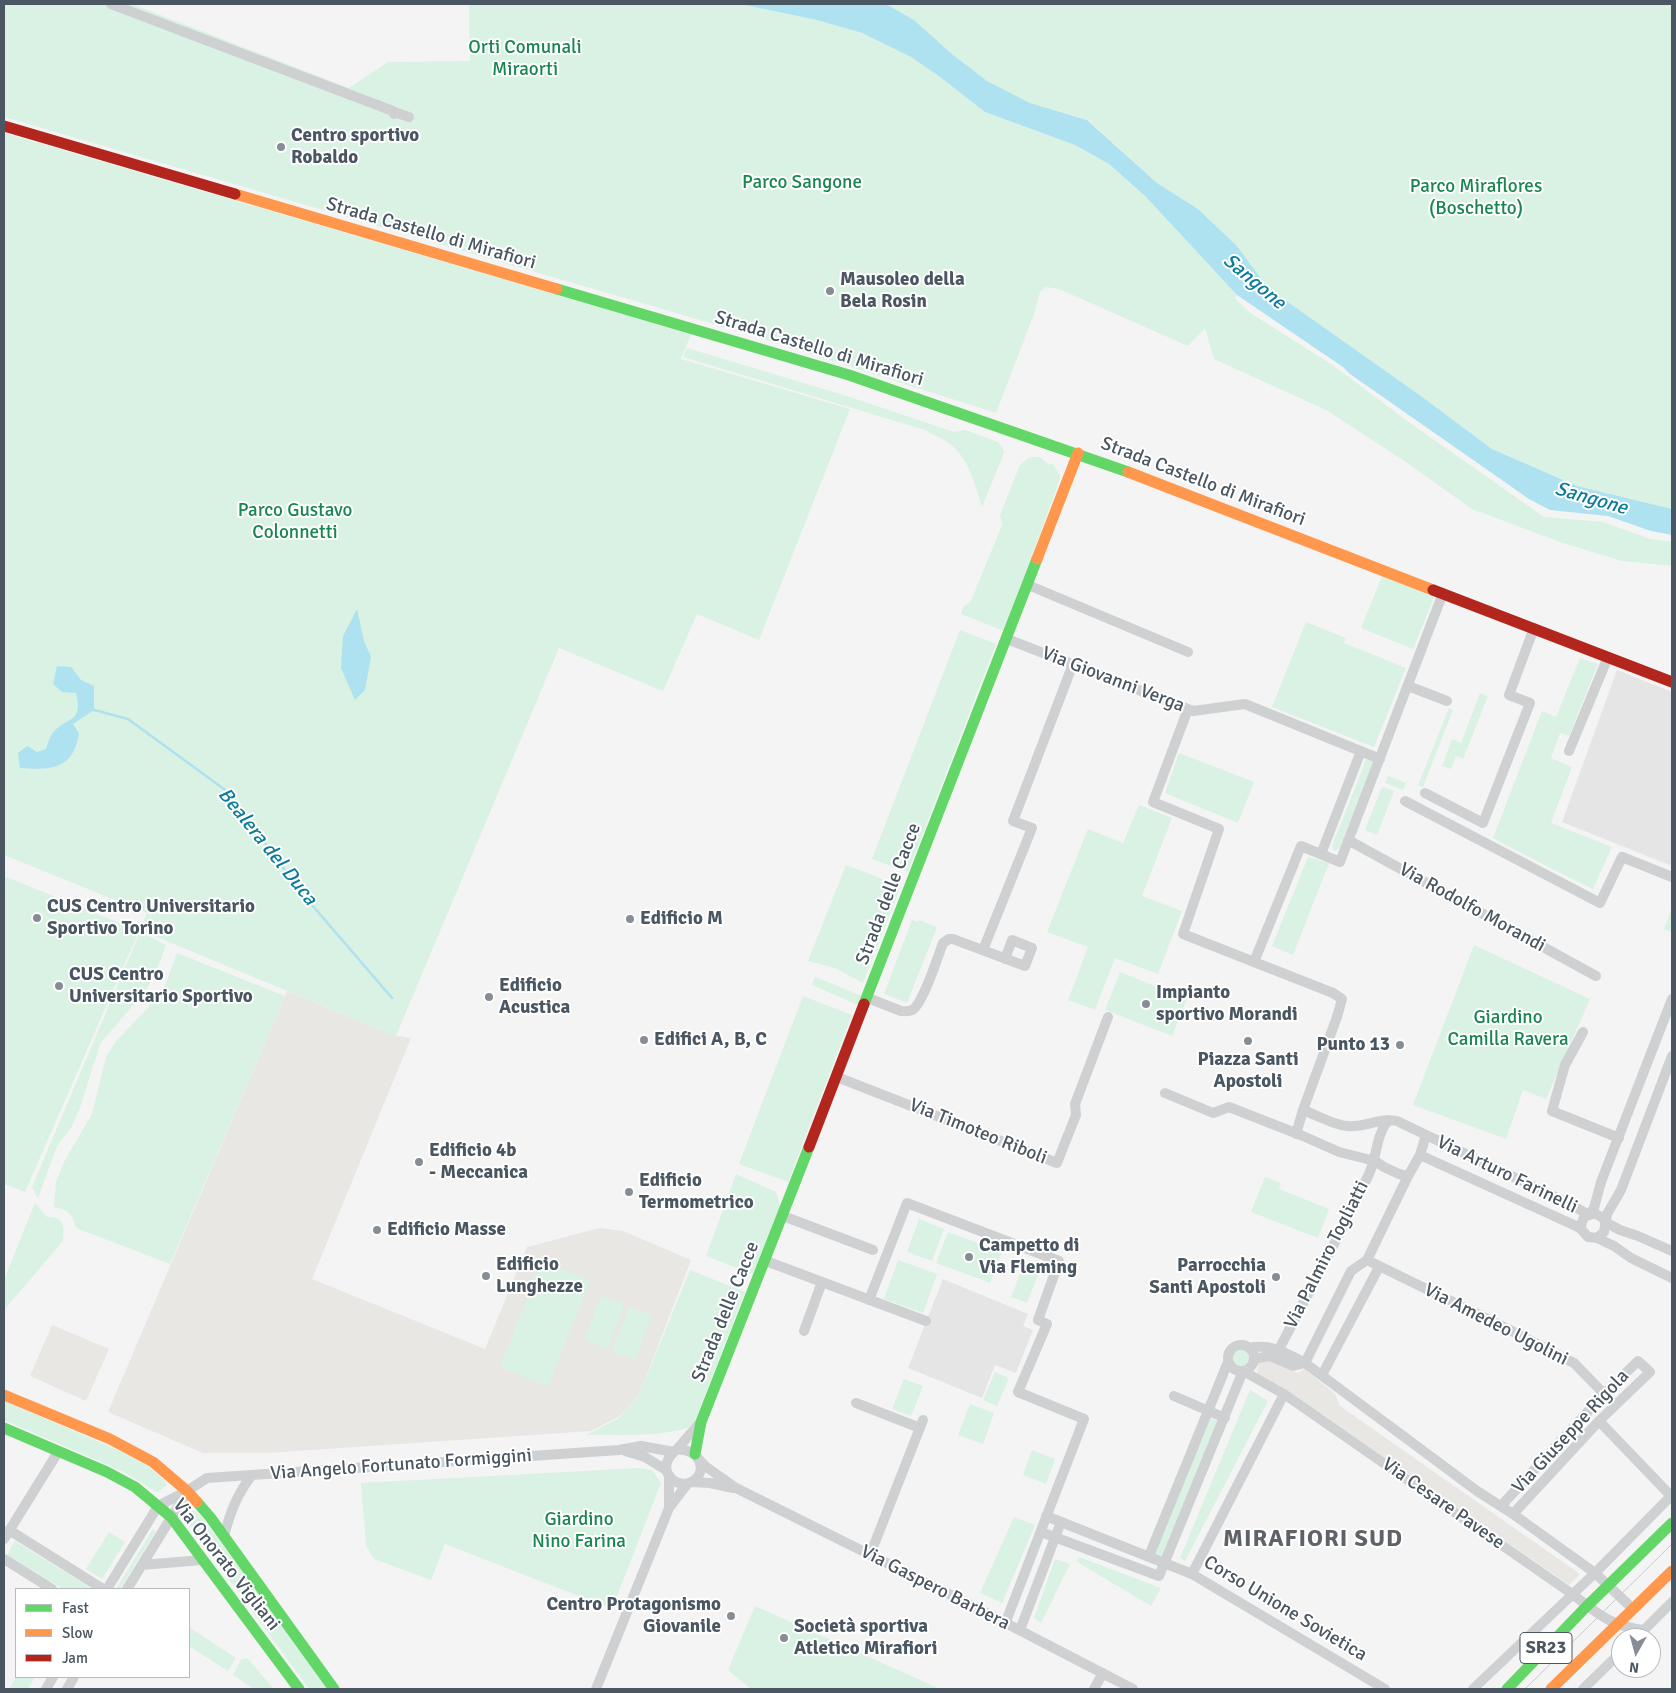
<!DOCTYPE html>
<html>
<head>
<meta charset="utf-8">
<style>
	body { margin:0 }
	#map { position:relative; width:1676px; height:1693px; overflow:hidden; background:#f4f4f4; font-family:Signika,sans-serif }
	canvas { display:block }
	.frame { position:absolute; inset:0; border:5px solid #4a5661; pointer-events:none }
	.legend { position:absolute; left:15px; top:1588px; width:175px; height:90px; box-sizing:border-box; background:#fff; border:1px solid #b7bbc0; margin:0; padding:6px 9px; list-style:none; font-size:15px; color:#4a5661 }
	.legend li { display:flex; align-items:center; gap:10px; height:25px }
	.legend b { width:25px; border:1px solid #b7bbc0 }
	.north { position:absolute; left:1611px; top:1628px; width:50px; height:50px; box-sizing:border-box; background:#fff; border:1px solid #b7bbc0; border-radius:50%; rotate:187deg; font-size:14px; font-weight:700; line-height:20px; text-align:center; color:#4a5661 }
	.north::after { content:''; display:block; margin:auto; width:18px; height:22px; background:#868d94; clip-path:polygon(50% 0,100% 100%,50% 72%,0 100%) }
</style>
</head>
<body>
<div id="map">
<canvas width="1676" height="1693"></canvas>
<div class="frame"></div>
<ul class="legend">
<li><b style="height:6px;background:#63d668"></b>Fast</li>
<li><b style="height:6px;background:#ff974d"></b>Slow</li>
<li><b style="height:6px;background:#b3261e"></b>Jam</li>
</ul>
<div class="north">N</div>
</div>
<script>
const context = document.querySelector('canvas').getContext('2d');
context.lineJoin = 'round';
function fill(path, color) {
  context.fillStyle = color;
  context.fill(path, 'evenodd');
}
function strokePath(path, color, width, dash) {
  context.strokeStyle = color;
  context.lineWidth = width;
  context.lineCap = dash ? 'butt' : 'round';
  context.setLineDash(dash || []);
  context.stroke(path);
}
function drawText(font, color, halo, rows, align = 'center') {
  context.font = font + ' Signika,sans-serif';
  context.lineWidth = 4;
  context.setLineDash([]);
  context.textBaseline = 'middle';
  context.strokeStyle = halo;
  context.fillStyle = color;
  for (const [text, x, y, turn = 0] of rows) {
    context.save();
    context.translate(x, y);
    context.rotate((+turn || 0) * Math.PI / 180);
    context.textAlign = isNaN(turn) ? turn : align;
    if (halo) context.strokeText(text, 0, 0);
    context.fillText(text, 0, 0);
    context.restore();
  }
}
fill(new Path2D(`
	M287,991l109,45 15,2 -99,241 173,70 42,-102 73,-19 23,3 68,29 -52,135 -19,21 -29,15 -324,22h-64l-95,-41z
	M52,1325l57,24 -23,52 -56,-25z
	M1267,1361l31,12 7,-4 30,25 5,12 240,168 -11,11 -285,-197 -27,-14 1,-10z`), '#e8e7e3');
fill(new Path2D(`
	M1617,670l55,22v174l-110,-44z
	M943,1279l85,35 -5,12 10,4 -17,43 -21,-8 -13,33 -74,-30z`), '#e6e5e6');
fill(new Path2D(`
	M4,4h128l217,84 39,-26 82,-1 -1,-57h271l77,16 45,13 49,24 29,20 45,35 90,33 34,19 36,32 92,99 -2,3 14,14 85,54 76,57 134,94 59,5 47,17 22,3v24l-50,-5 -62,-19 -88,-33 -69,-49 -77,-50 -112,-51 -9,-31 -17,18 -129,-57 -13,-2 -6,5 -6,22 -38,99 -248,-79 -744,-217z
	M886,4h786v505l-95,-23 -85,-37 -71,-53 -153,-108 -31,-42 -39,-37 -41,-26 -69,-63 -58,-17 -43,-22 -35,-27 -38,-34z
	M4,133l687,201 -10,25 169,50 -91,231 -62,-26 -34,77 -104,-43 -163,388 -256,-106 7,-17 -143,-58z
	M687,348l163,49 104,35 11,-2 33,12 4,5 2,6 -22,54c-6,-20 -14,-50 -32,-63 -7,-6 -17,-9 -25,-14l-242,-73z
	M1033,457h7l9,8 3,-2 8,12v4l-56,152 -43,-17 3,-8 6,-3 32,-78 -2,-10 20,-50 7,-6z
	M1383,574l52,21 -22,54 -52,-21z
	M1306,622l40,16 -2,5 62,25 -32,79 -102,-40z
	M960,630l36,14 -88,228 -36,-13z
	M1580,658l18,6 -29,72 -9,-3 -9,25 21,9 -21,56 61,24 -19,42c-34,-16 -67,-34 -100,-51l49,-127 14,6z
	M1480,693l8,3 -25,63 -7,-3 -5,13 -9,-3 10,-27 9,4z
	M1449,708l4,2 -30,77 -5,-2z
	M1179,753l75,29 -16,41 -73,-30z
	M1368,759l4,1 1,3 -34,86 -5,2 -2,-5 34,-86z
	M1388,776l18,7 -3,7 -18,-7z
	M1382,787l12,4 -17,44 -12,-5z
	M1139,805l33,13 -30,78 40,15 -24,63 -43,-16 -20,52 -27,-10 20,-53 -41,-15 41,-103 35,14z
	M1308,857l21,6 -36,92 -21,-9z
	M846,865l55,21 -38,97 -28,-15 -27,-7z
	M4,876l135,55 -114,261 -21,-8z
	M1672,907v25l-8,-3z
	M912,920l7,2v-2l18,7 -30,76 -23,-9z
	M140,932l26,13 -6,17 -13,27 -47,55 -20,64 -9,20 -14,18 -19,52 -6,-11z
	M1474,945l116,54 -44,100 -23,-9 -17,49 -93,-34z
	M177,953l108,43 -115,268 -94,-36c-4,-15 -8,-18 -22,-21l2,-25 9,-22 27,-46 14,-57 10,-16 27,-28 21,-25z
	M1120,972l67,27 -15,37 -67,-26z
	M815,977l47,19 -4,9 -46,-20z
	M803,996l49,19 -64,167 -49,-18z
	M736,1174l40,18 4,14 -27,68 -47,-18z
	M1265,1177l16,6 -2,6 50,20 -11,29 -67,-26z
	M35,1203l12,14c18,-1 17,10 16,24l-59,69v-30z
	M919,1219l25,10 -12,32 -25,-9z
	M948,1232l54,20 -12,31 -54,-20z
	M898,1260l39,14 -14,39 -39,-14z
	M541,1261l49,19 -42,107 -48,-20z
	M1025,1261l16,6 -14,36 -16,-6z
	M690,1270l55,22 -52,134c-33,12 -72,8 -107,9l33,-17 20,-23z
	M601,1296l23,8 -17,45 -23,-9z
	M629,1307l23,8 -17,45 -23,-9z
	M1233 1358a8 8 0 1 1 16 0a8 8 0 1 1-16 0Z
	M995,1372l14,6 -12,28 -14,-6z
	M904,1379l19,7 -12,30 -19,-7z
	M1250,1390l18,11 -83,160 -5,-3z
	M4,1401l118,51 26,14 18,16v4l-8,6 -3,-1 -31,-19 -120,-52z
	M970,1404l24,9 -11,31 -25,-9z
	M1211,1418l6,3 -56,136 -7,-3z
	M1032,1450l23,9 -9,25 -23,-9z
	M639,1468l13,2 9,13 -49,126 -167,-65 -14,36 -57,-21 -8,-14 -5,-62z
	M193,1511h4l134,178h-22l-119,-163c-3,-4 -2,-8 0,-14z
	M1014,1517l21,8 -33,78 -22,-10z
	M153,1529l3,2 -36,58h-4z
	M109,1532l16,10 -23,37 -16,-10z
	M15,1541l78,48h-30l-56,-34z
	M1079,1557l82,31 -10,18 -74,-44z
	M1055,1559l15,5 -29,59 -7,-5z
	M755,1606l183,82v1h-187l-23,-19z
	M189,1627l47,31 -8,13 -39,-25z
	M247,1658l27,31h-20l-21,-14 8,-16z
	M16,1677h19l-7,12h-19z`), '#d9f2e3');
fill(new Path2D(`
	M740,4h146l28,16 38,34 35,27 43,22 57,17 70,63 41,26 39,37 31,42 153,108 71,53 85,37 95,23v26l-21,-4 -43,-15 -58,-6 -21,-11 -179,-125 -7,-7 -106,-72 -92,-99 -36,-32 -34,-19 -90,-33 -45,-35 -29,-20 -49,-24 -45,-13z
	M357,609l7,32 7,16 -6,33 -10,10 -14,-32 2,-32z
	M57,666l14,1 10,13 13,6v24l-21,14 6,9c-6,37 -27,37 -59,35l-2,-15 9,-7 10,6 9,-3c2,-5 3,-11 6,-15 13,-18 32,-9 24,-41l-14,-1 -9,-8z`), '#aee2f0');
strokePath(new Path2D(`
	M94,710l34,9 100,73 72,99 92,107`), '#aee2f0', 2.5);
strokePath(new Path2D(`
	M111,4l282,107 1,3 3,-1 12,4
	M1028,585l160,67
	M1007,639l186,72 52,-7 135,55
	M1408,686l39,15
	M1188,709l-35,93 66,27 -36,105 150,59 9,6 -5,18 -34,93 -7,24
	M1569,751l39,-94
	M1425,793l58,30 47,-120 -21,-8 25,-67
	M1405,801l195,102 22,-46 50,20
	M1348,840l248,136
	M1321,854l40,-103
	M983,950l49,-122 -19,-7 60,-157
	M1254,962l47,-116 39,16 103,-269
	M868,998l33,13c4,0 7,1 11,-1 11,-6 26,-54 31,-67l6,-4h4l72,27 7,-18 -20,-8 -7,19
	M1583,1032l-18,33 -13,46 67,27
	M837,1077l220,86 19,-48 -1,-11 33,-87
	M1165,1093l48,20 16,-6 74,29 36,16 36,9 9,6 15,7 9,2
	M1303,1110c13,5 31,15 44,16 18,2 33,-9 50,-5l173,83 19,11
	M1420,1155l156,71 5,3 7,8 9,1 17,8 17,12 41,20
	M1589,1215l5,-7 7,-26 71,-183
	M783,1216l90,34
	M1581,1229v-4l3,-8 8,-3h4l7,4 2,4 15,8 18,6 34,15
	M1597,1238l7,-6 3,-18 14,-24 51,-134
	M1367,1260l137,67 70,36 41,42
	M766,1261l160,60
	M869,1300l38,-97 152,58 -21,59 9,4 -29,68 66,27 -79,205
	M804,1331l18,-49
	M1228 1358a13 13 0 1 1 26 0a13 13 0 1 1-26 0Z
	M1249,1348c22,-5 37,5 56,15l172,128 36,23 82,59 38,36
	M1279,1349c31,-58 62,-116 90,-175 9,-20 6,-36 19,-54
	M1254,1359l15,-3 24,10 12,-3 46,-92 16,-11 41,-84 12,-21 6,-20
	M1243,1371l41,23 281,195c30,21 40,36 79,41
	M1322,1375l57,-108
	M1174,1396l51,22
	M856,1403l64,25
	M1599,1421l72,75
	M676,1450c25,-3 34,25 13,33 -6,2 -14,0 -18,-5 -5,-5 -6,-12 -3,-18 2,-5 6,-8 10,-12 7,-8 14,-16 21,-24
	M625,1451l20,6 21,13
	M697,1457l8,9 31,22 231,115 166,86
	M692,1482l18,1 23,5
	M1501,1506l103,-112 34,-33 12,11 -51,49 -86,93
	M669,1508v-31
	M1046,1516l146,58 193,115
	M9,1530l94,59
	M1041,1532l118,44 84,-205
	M224,1536c6,-23 13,-42 28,-61
	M4,1539l54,-87
	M870,1555l53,-135
	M1149,1556l79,-194
	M4,1559l48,30
	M142,1565l60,-5
	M1192,1574l92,-180
	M107,1589l51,-83 29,-15 20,-13 412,-28 22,-4 33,6
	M127,1589l60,-97
	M1020,1630l41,-108
	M1636,1638l36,-36
	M46,1689l7,-12
	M67,1689l7,-12
	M596,1689l73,-181 19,-25
	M1094,1689l9,-16
	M1473,1689l122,-116 77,-78
	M1583,1689l38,-37`), '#ced0d2', 10);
strokePath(new Path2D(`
	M557,289l292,86 279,97
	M864,1004l173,-445
	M4,1428l103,44 28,15 36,30 128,172
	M695,1454l6,-32 108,-275
	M197,1502l13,15 124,172
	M1507,1689l79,-82 86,-84`), '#63d668', 11);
strokePath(new Path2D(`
	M235,194l322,95
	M1128,472l305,118
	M1037,559l41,-106
	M4,1395l106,44 43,23 34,29 10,11
	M1551,1689l121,-118`), '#ff974d', 11);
strokePath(new Path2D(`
	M4,126l231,68
	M1433,590l239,92
	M809,1147l55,-143`), '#b3261e', 11);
strokePath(new Path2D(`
	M1525,1689l147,-145`), '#c9cacc', 1);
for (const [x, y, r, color] of [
	[281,147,5,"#868d94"],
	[830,291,5,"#868d94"],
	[37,918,5,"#868d94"],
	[630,919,5,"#868d94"],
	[59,986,5,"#868d94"],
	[489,997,5,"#868d94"],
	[1146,1004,5,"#868d94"],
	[644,1040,5,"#868d94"],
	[1248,1041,5,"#868d94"],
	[1400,1045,5,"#868d94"],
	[419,1162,5,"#868d94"],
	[629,1192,5,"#868d94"],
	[377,1230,5,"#868d94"],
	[969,1257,5,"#868d94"],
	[486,1276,5,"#868d94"],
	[1276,1277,5,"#868d94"],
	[731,1616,5,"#868d94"],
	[784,1638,5,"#868d94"]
]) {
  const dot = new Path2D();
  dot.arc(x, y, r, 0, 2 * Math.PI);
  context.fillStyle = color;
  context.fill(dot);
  strokePath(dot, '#fff', 2);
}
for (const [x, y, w] of [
	[1546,1648,52]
]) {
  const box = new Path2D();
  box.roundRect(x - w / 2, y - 15.5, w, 31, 4);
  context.fillStyle = '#fff';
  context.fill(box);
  strokePath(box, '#4a5661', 1);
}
drawText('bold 18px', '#4a5661', null, [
	["SR23",1546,1648]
]);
drawText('19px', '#17864f', '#fff', [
	["Orti Comunali",525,48],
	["Miraorti",525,70],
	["Parco Sangone",802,183],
	["Parco Miraflores",1476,187],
	["(Boschetto)",1476,209],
	["Parco Gustavo",295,511],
	["Colonnetti",295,533],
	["Giardino",1508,1018],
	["Camilla Ravera",1508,1040],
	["Giardino",579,1520],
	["Nino Farina",579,1542]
]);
drawText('bold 19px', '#4a5661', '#fff', [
	["Centro sportivo",291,136],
	["Robaldo",291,158],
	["Mausoleo della",840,280],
	["Bela Rosin",840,302],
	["CUS Centro Universitario",47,907],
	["Sportivo Torino",47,929],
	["Edificio M",640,919],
	["CUS Centro",69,975],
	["Universitario Sportivo",69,997],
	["Edificio",499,986],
	["Acustica",499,1008],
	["Impianto",1156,993],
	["sportivo Morandi",1156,1015],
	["Edifici A, B, C",654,1040],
	["Punto 13",1390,1045,"right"],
	["Piazza Santi",1248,1060,"center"],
	["Apostoli",1248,1082,"center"],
	["Edificio 4b",429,1151],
	["- Meccanica",429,1173],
	["Edificio",639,1181],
	["Termometrico",639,1203],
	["Edificio Masse",387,1230],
	["Campetto di",979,1246],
	["Via Fleming",979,1268],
	["Edificio",496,1265],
	["Lunghezze",496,1287],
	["Parrocchia",1266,1266,"right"],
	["Santi Apostoli",1266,1288,"right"],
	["Centro Protagonismo",721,1605,"right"],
	["Giovanile",721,1627,"right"],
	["Società sportiva",794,1627],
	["Atletico Mirafiori",794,1649]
], 'left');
drawText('19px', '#4a5661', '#fff', [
	["Strada Castello di Mirafiori",431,234,16],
	["Strada Castello di Mirafiori",819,349,17],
	["Strada Castello di Mirafiori",1203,482,21],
	["Via Giovanni Verga",1113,680,21],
	["Strada delle Cacce",889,894,-69],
	["Via Rodolfo Morandi",1472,908,29],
	["Via Timoteo Riboli",978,1132,22],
	["Via Arturo Farinelli",1507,1175,26],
	["Via Palmiro Togliatti",1327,1255,-63],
	["Strada delle Cacce",726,1312,-68],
	["Via Amedeo Ugolini",1496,1325,27],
	["Via Giuseppe Rigola",1571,1432,-47],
	["Via Angelo Fortunato Formiggini",401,1465,-4],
	["Via Cesare Pavese",1443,1504,35],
	["Via Onorato Vigliani",226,1565,52],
	["Via Gaspero Barbera",935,1588,27],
	["Corso Unione Sovietica",1285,1609,31]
]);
drawText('italic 20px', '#0c7c9b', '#fff', [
	["Sangone",1254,282,40],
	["Sangone",1591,499,16],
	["Bealera del Duca",267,847,51]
]);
context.letterSpacing = '1px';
drawText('bold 24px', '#5f6368', '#fff', [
	["MIRAFIORI SUD",1313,1540]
]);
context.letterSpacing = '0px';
</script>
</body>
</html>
